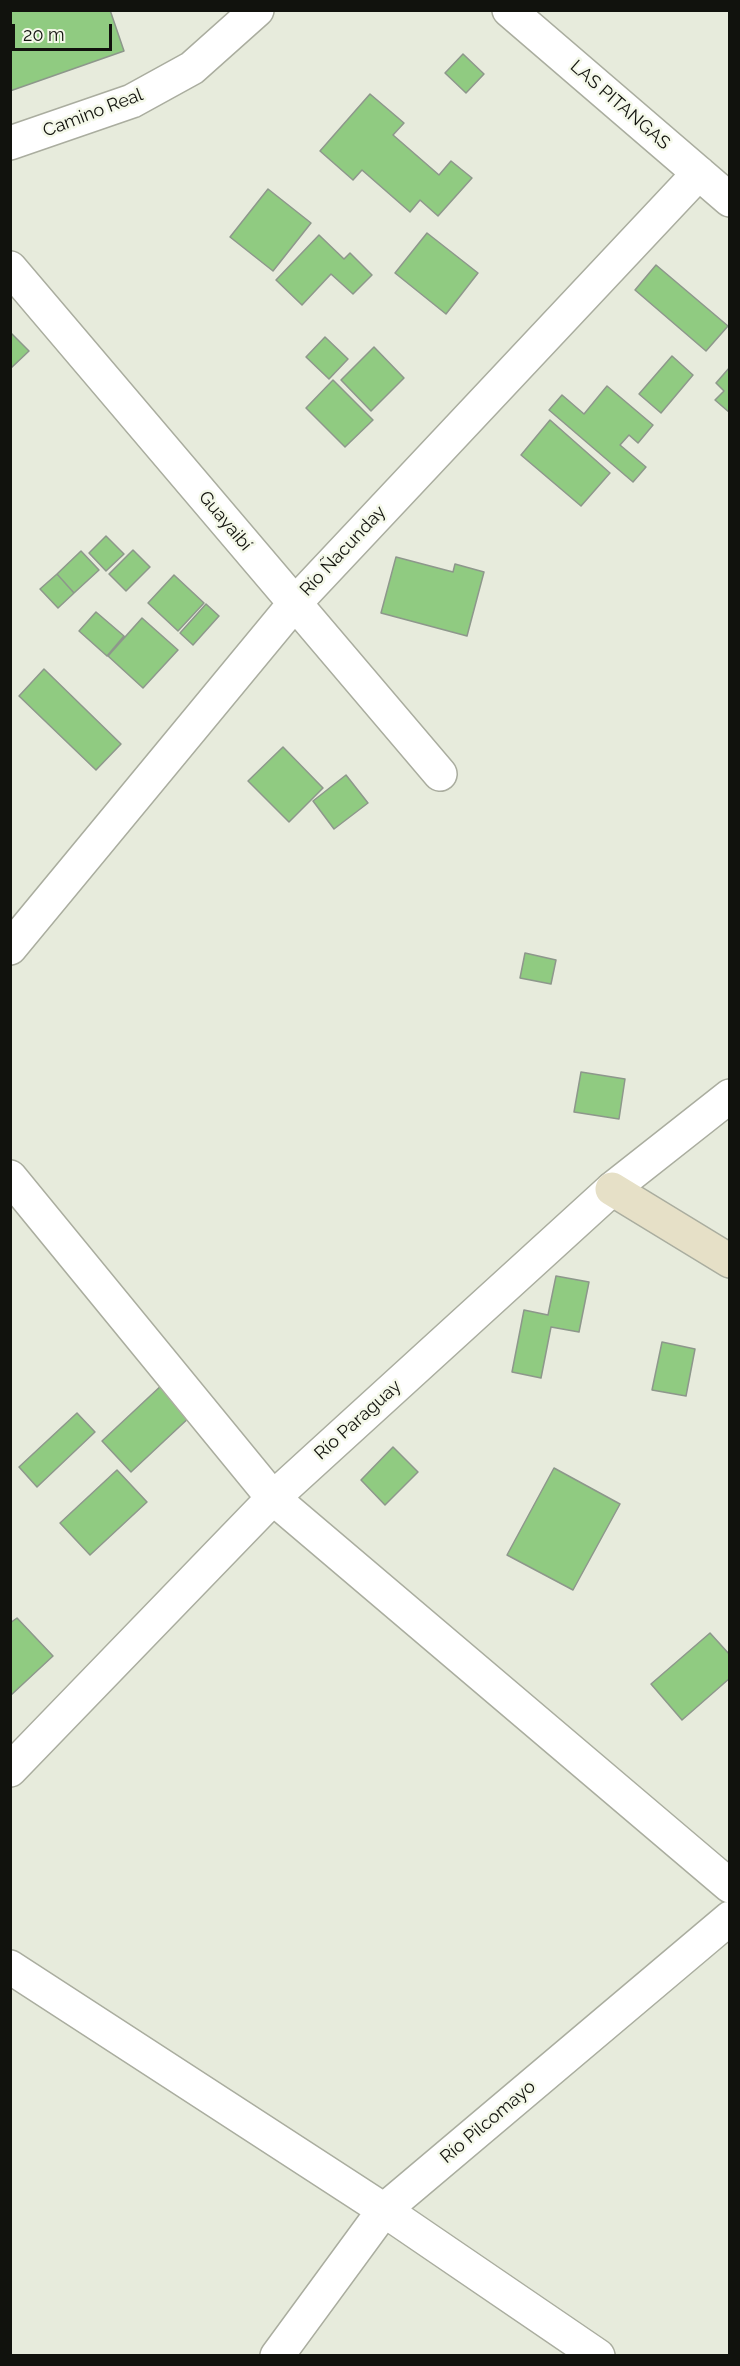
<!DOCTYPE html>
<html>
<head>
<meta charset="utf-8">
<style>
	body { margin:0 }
	#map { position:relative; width:740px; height:2366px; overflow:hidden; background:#e7ebdc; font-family:Raleway,sans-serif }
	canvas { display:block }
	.frame { position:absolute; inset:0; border:12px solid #11120d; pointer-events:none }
	.scale { position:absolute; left:12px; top:24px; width:100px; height:27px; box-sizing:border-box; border:3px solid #11120d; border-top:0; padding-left:8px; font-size:18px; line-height:21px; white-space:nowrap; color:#11120d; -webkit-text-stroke:4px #f4f8e9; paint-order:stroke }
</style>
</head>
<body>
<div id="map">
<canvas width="740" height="2366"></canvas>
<div class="frame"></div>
<div class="scale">20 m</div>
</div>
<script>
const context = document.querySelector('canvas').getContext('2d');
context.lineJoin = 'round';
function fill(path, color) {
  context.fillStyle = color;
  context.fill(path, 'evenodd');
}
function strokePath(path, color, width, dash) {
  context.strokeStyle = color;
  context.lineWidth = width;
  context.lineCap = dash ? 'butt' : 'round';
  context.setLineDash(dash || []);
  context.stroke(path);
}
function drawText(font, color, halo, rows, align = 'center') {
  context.font = font + ' Raleway,sans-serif';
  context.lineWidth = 5;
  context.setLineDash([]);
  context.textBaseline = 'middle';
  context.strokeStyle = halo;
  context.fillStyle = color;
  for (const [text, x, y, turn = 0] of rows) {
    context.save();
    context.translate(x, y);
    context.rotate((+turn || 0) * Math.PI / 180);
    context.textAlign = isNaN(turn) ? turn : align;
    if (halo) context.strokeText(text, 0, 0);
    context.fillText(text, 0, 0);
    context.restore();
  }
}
const building = new Path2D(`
	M10,10h100l14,41 -114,40z
	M463,54l21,20 -18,19 -21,-20z
	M370,94l34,29 -11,12 46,40 12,-14 21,17 -34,38 -18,-16 -10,12 -48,-42 -9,10 -33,-29z
	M268,189l43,34 -38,48 -43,-34z
	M427,233l51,40 -32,41 -51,-41z
	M319,235l25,24 6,-6 22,22 -19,19 -22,-20 -29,31 -26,-25z
	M656,265l72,61 -22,25 -71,-61z
	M10,332l19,19 -19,18z
	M325,337l23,22 -19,20 -23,-22z
	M374,347l30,31 -33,33 -30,-31z
	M672,356l21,19 -32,38 -22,-19z
	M730,367v46l-15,-13 9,-9 -8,-8z
	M333,380l40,40 -28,27 -39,-39z
	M607,386l46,39 -15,18 -9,-8 -9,10 26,22 -13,15 -84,-72 13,-15 22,19z
	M550,420l60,53 -29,33 -60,-51z
	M106,536l18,18 -18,17 -17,-18z
	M133,550l17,17 -24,24 -17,-17z
	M81,551l18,19 -25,23 -17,-19z
	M396,557l57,15 2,-8 29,8 -17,64 -86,-23z
	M57,574l17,19 -16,15 -18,-19z
	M174,575l30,28 -26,28 -30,-28z
	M206,604l13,12 -26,29 -13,-12z
	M96,612l28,24 -17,20 -28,-25z
	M142,618l36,32 -35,38 -35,-32z
	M44,669l77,75 -25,26 -77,-74z
	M283,747l40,41 -34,34 -41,-41z
	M346,775l22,28 -34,26 -21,-28z
	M525,953l31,7 -5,24 -31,-6z
	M581,1072l44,7 -6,40 -45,-7z
	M556,1276l33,6 -10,50 -28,-5 -10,51 -29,-6 12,-62 24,5z
	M662,1342l33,7 -9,47 -34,-6z
	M164,1383l29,31 -62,58 -29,-31z
	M77,1413l18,19 -58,55 -18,-20z
	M393,1447l25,25 -33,33 -24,-25z
	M554,1468l66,36 -47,86 -66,-35z
	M117,1470l30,32 -57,53 -30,-32z
	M17,1618l36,38 -43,40v-73z
	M710,1633l20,22v23l-48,42 -31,-36z`);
fill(building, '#90cb81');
strokePath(building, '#8d978b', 1.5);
const street = new Path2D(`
	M509,10l221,190
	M10,143l122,-42 60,-33 65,-58
	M10,268l430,506
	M10,948l285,-345 404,-430
	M10,1177l263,321 457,388
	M10,1770l263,-272 339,-309 118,-93
	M10,1967l374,243 214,146
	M277,2356l107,-146 346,-292`);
const secondary = new Path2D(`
	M612,1189l118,72`);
strokePath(street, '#aaad9f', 36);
strokePath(secondary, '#aaad9f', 36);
strokePath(street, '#fff', 33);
strokePath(secondary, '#e6e0c7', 33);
drawText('18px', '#11120d', '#f4f8e9', [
	["LAS PITANGAS",620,105,41],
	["Camino Real",93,113,-21],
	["Guayaibí",225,521,50],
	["Río Ñacunday",343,551,-47],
	["Río Paraguay",358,1420,-42],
	["Río Pilcomayo",488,2122,-40]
]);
</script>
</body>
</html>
